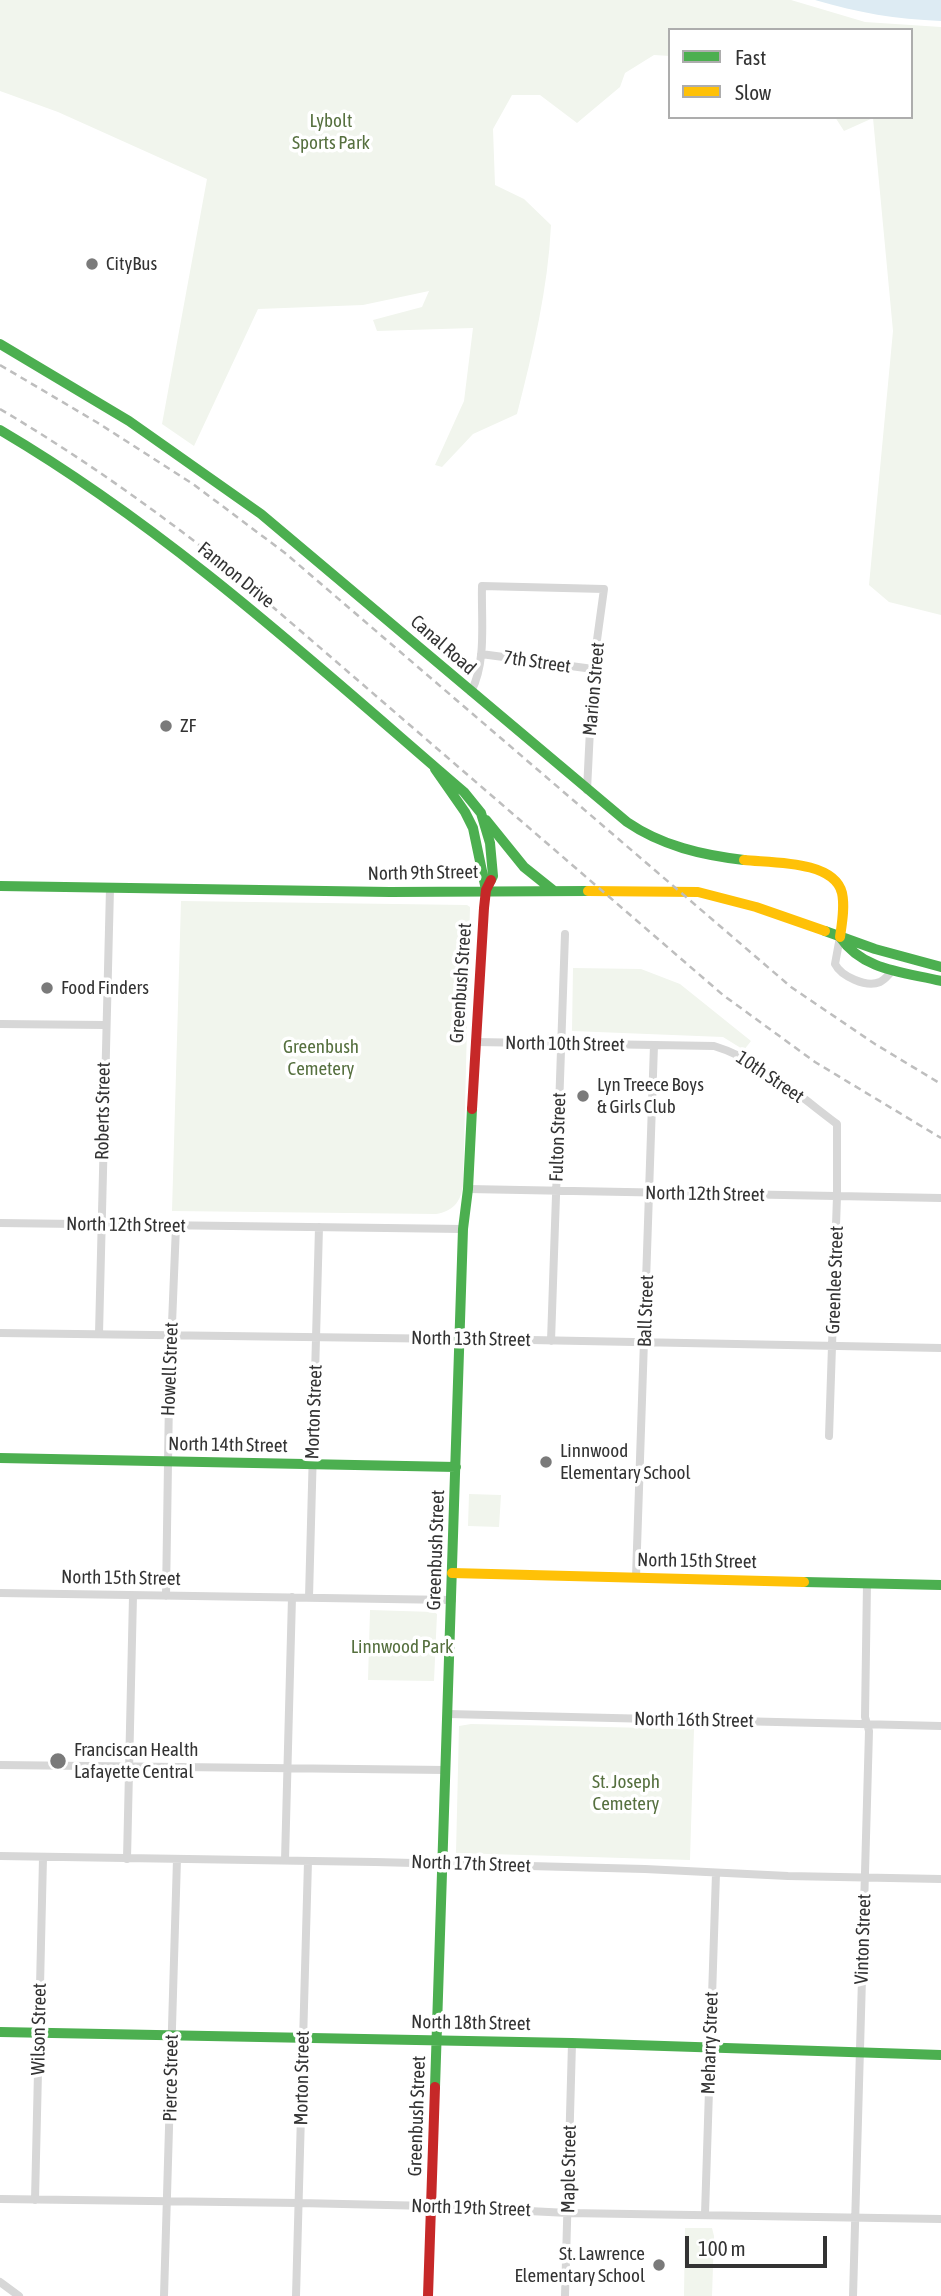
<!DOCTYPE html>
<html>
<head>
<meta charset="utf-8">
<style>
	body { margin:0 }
	#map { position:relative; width:941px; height:2296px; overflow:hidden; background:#fff; font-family:"Asap Condensed",sans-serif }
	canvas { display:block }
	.legend { position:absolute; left:668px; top:28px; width:245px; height:91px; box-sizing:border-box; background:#fff; border:2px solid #adadad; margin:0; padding:9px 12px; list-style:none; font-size:21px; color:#333 }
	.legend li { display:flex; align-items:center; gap:14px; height:35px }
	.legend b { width:35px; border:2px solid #adadad }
	.scale { position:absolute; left:685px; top:2236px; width:142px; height:32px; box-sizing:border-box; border:4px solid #333; border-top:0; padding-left:9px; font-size:21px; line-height:24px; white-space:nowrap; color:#333; -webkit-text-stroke:5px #fff; paint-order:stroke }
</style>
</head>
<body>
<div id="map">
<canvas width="941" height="2296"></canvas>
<ul class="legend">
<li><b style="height:9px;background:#4caf50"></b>Fast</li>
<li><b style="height:9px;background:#ffc107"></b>Slow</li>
</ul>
<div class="scale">100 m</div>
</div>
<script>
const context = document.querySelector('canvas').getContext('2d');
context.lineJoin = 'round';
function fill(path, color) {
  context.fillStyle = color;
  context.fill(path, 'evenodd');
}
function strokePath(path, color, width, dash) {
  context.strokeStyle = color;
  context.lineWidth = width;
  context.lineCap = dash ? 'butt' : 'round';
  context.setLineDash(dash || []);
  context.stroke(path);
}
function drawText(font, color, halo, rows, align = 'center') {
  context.font = font + ' "Asap Condensed",sans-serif';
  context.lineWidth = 7;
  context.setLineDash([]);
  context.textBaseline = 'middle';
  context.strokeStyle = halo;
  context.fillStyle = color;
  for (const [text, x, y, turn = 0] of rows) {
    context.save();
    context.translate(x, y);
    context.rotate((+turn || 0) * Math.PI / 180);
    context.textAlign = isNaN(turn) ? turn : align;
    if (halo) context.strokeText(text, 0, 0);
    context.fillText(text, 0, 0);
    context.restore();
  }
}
fill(new Path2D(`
	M0,0h791l74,22 76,5v588l-52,-13 -20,-17 24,-254 -20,-213 -29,13 -9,-14h76v-87h-241v26l-16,-1 -29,18 -5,14 -43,36 -37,-28h-28l-19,34 2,56 29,14 27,26c-3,64 -18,126 -34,189l-44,20 -31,33 -7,-2 29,-64 9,-73 -96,3 -4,-11 49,-13 7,-16 -66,14 -105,4 -64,137 -32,-22 45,-245 -149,-67 -58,-21z
	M181,901l286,4 3,2 -7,279c-3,17 -10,25 -27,28l-264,-3z
	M573,968l68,1 39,15 71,57 -7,9 -21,-13 -151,-6z
	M469,1494l32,1 -2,32 -31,-1z
	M370,1610l64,2 3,2 -3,67 -66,-1z
	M471,1724l223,5 -4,131 -234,-7 3,-127z
	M685,2228h27l2,8 -2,60h-28z`), '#f1f5ed');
fill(new Path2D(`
	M815,0h126v21c-46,-2 -82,-8 -126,-21z`), '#ddebf3');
strokePath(new Path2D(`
	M481,654l112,15
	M471,692c16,-31 10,-72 11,-106l122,3 -11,80 -6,121
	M840,937l-5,27c6,12 31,24 45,18 5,-2 9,-8 13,-12
	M0,1024l105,1
	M475,1042l239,4c44,13 87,51 123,78v72l-8,240
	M468,1189l473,9
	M0,1223l463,6
	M0,1333l531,7 410,8
	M99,1334l11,-446
	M551,1341l14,-407
	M636,1577l18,-532
	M0,1593l452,7
	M166,1596l3,-199 7,-171
	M309,1597l10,-370
	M448,1714l493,12
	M0,1765l446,5
	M0,1856l375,6 270,7 143,7 153,3
	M127,1859l6,-263
	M285,1860l7,-263
	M0,2199l299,4 132,3 137,7 373,6
	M35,2200l8,-342
	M705,2214l11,-341
	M0,2282l19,14
	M164,2296l13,-437
	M296,2296l12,-435
	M565,2296l7,-253
	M853,2296l16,-565 -4,-14 2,-134`), '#d7d7d7', 8);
strokePath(new Path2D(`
	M0,344l129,77 132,93 366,308c35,24 75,33 117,38
	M0,430c170,100 315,234 464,362l17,21 9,30 3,33 -2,4
	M435,769l30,43 8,16 13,62
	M486,820l38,47 30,24
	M0,886l390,6 198,-1
	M825,931l50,18 66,18
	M840,937c23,34 64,35 101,44
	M0,1458l456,9
	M804,1582l137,3
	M0,2032l572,11 369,12
	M435,2087l28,-858 5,-40 4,-80`), '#4caf50', 10);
strokePath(new Path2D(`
	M744,860c27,3 90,0 98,33 3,14 0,30 -2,44
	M588,891l110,1 58,15 69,24
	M452,1573l352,9`), '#ffc107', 10);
strokePath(new Path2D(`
	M472,1109l12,-201 2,-18 5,-10
	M428,2296l7,-209`), '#c62828', 10);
strokePath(new Path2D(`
	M0,365l98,58 95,61 92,69 506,434 84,57 66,40
	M0,409c76,45 147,95 216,149l507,437 92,67 126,76`), '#bebebe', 2.5, [7, 5]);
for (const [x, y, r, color] of [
	[92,264,7,"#7a7a7a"],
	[166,726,7,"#7a7a7a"],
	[47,988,7,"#7a7a7a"],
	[583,1096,7,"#7a7a7a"],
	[546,1462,7,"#7a7a7a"],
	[58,1761,9,"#7a7a7a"],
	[659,2265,7,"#7a7a7a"]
]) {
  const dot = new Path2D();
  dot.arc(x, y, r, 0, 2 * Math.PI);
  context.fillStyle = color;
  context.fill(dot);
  strokePath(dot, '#fff', 2.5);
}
drawText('19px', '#56703f', '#fff', [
	["Lybolt",331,121],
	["Sports Park",331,143],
	["Greenbush",321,1047],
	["Cemetery",321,1069],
	["Linnwood Park",402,1647],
	["St. Joseph",626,1782],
	["Cemetery",626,1804]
]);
drawText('19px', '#333', '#fff', [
	["CityBus",106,264],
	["ZF",180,726],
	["Food Finders",61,988],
	["Lyn Treece Boys",597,1085],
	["& Girls Club",597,1107],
	["Linnwood",560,1451],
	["Elementary School",560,1473],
	["Franciscan Health",74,1750],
	["Lafayette Central",74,1772],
	["St. Lawrence",645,2254,"right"],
	["Elementary School",645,2276,"right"]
], 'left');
drawText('19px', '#333', '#fff', [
	["Fannon Drive",236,575,39],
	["Canal Road",443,645,41],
	["7th Street",537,662,8],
	["Marion Street",594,689,-85],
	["North 9th Street",423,873,-1],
	["Greenbush Street",461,983,-86],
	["North 10th Street",565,1044,1],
	["10th Street",770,1077,34],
	["Roberts Street",103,1111,-89],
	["Fulton Street",558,1137,-88],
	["North 12th Street",705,1194,1],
	["North 12th Street",126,1225,1],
	["Greenlee Street",835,1280,-88],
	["Ball Street",646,1311,-88],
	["North 13th Street",471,1339,1],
	["Howell Street",170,1369,-88],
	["Morton Street",314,1412,-88],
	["North 14th Street",228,1445,1],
	["Greenbush Street",436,1550,-88],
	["North 15th Street",697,1561,1],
	["North 15th Street",121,1578,1],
	["North 16th Street",694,1720,1],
	["North 17th Street",471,1864,2],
	["Vinton Street",863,1939,-88],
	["North 18th Street",471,2023,1],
	["Wilson Street",39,2029,-89],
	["Meharry Street",710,2043,-88],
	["Pierce Street",171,2078,-89],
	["Morton Street",302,2078,-89],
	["Greenbush Street",417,2116,-88],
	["Maple Street",569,2169,-89],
	["North 19th Street",471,2208,2]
]);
</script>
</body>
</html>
